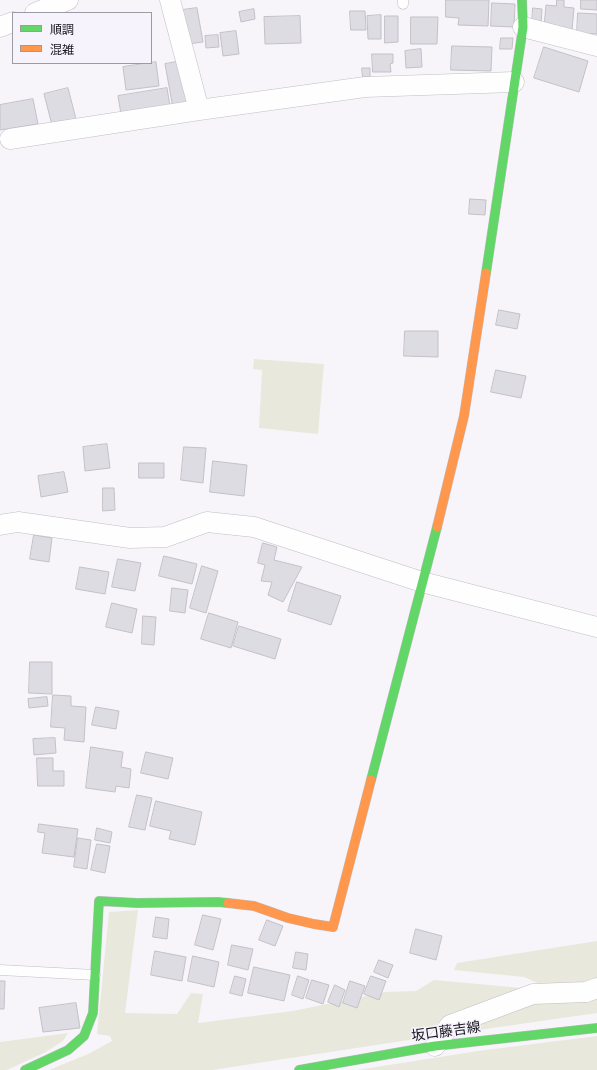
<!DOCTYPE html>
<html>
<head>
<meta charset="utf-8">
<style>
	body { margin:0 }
	#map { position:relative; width:597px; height:1070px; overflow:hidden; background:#f7f5fa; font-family:Karla,"Noto Sans JP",sans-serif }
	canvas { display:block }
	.legend { position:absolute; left:12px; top:12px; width:140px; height:52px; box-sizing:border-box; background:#f6f3fc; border:1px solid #9d9aa3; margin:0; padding:5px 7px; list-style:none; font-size:12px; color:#18151d }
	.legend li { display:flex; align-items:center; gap:8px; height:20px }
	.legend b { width:20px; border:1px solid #9d9aa3 }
</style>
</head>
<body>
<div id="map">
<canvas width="597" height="1070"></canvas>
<ul class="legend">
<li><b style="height:5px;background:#63d668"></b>順調</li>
<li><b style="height:5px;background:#ff974d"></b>混雑</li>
</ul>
</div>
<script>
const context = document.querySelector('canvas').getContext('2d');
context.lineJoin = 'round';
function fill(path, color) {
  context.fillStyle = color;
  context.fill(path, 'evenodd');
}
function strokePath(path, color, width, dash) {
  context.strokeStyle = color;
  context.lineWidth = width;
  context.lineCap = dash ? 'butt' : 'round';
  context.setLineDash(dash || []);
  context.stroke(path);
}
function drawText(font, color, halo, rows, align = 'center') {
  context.font = font + ' Karla,"Noto Sans JP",sans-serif';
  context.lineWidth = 3;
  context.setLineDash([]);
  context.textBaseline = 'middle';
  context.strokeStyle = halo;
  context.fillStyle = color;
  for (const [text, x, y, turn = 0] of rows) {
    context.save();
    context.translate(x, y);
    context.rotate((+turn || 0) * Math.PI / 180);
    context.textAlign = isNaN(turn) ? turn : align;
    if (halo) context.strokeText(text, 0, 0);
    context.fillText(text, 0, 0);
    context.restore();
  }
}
fill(new Path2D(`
	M254,359l70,5 -6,70 -59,-6 3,-58 -9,-1z
	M138,910l-13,103 52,1 14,-21 12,1 -5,29 95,-12 92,-19 31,-1 18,-11 88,8 -58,25 -24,8 -18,17 -210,32h-163l39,-16 24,-13 -2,-5 -13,-2 12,-122z
	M597,941v38l-10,4 -40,4 -23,-10 -70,-7 3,-7z
	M597,994v19l-139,20 73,-31z
	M68,1033l-5,8 -17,11 -39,18h-7v-28z
	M597,1036v34h-240l121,-19z`), '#e8e9dc');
const building = new Path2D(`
	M446,0h43l-1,26 -30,-1 1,-7 -13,-1z
	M557,0h7v7l10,1 -2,22 -28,-3 2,-22 10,1z
	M581,0h16v10l-16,-1z
	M492,3l23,1 -1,23 -23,-1z
	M197,8l6,34 -15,2 -6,-34z
	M533,8l9,1 -1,15 -9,-1z
	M254,9l1,10 -14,3 -2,-10z
	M350,11h15l1,19h-15z
	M578,13l19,1v20l-20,-1z
	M381,15v24h-13l-1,-23z
	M300,16l1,27 -36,1 -1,-27z
	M385,16h13v26l-13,1z
	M411,17h27l-1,27h-26z
	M236,31l3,23 -16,2 -3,-23z
	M218,35l1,12 -13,1 -1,-12z
	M501,38h12l-1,11h-12z
	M452,46l40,1 -1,24 -40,-1z
	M544,47l44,14 -9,31 -45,-14z
	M421,49l1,18 -16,1 -1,-17z
	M372,54h21v9l-3,1 1,8h-18z
	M182,61l9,44 -18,3 -8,-44z
	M156,62l3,24 -33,4 -3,-23z
	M362,68h8v9h-7z
	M68,88l8,31 -24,6 -8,-31z
	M167,88l3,18 -49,8 -3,-18z
	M33,99l5,25 -38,6v-25z
	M470,199l16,1 -1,15 -16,-1z
	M499,310l21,4 -3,15 -21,-4z
	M405,331h33v26l-34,-1z
	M496,370l30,6 -5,22 -30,-6z
	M107,444l3,24 -25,3 -2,-24z
	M184,447l22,1 -3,35 -22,-3z
	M213,461l34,4 -3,31 -34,-4z
	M139,463h25v15h-25z
	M64,472l4,20 -27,5 -3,-21z
	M103,488h11l1,22 -12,1z
	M34,535l18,3 -3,24 -19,-3z
	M263,543l14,4 -3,13 28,7 -19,35 -15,-7 4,-13 -11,-1 4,-16 -7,-2z
	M164,556l33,8 -5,20 -33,-8z
	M118,559l23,4 -6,28 -23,-4z
	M202,566l16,5 -12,42 -16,-5z
	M80,567l29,5 -4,22 -29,-5z
	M297,582l44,14 -10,29 -43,-14z
	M172,588l16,2 -3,23 -15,-2z
	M112,603l25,6 -5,24 -26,-6z
	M209,613l29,9 -7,26 -30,-9z
	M143,616l13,1 -2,28 -12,-1z
	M239,626l42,13 -6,20 -42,-13z
	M30,662h22v32l-23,-1z
	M53,695l18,1v10l15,1 -2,35 -20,-2 1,-12 -14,-1z
	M47,697l1,9 -19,2 -1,-9z
	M96,707l23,4 -3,18 -24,-4z
	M55,738l1,15 -22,2 -1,-16z
	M91,747l32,5 -2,15 10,2 -2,19 -13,-2 -1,6 -29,-4z
	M146,752l27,6 -5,21 -27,-6z
	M37,758h16v13h11v15h-26z
	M137,795l15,3 -7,32 -16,-3z
	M156,801l46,11 -7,33 -26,-6 2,-8 -21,-5z
	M39,824l39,5 -4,28 -32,-4 3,-20 -7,-1z
	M97,828l15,4 -2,11 -15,-3z
	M78,838l13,2 -4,29 -13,-2z
	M97,844l13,2 -5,27 -14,-3z
	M203,915l18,4 -8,31 -18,-5z
	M156,917l13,2 -2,20 -14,-2z
	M267,920l16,6 -8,20 -16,-6z
	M416,929l26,7 -6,24 -26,-7z
	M232,945l21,4 -5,21 -20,-5z
	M155,951l31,6 -4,24 -31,-6z
	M296,952l12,2 -2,16 -13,-2z
	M193,956l26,6 -5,25 -26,-6z
	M379,960l14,5 -5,13 -14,-6z
	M254,967l36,8 -6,26 -36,-8z
	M235,976l11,3 -4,17 -12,-3z
	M298,976l11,4 -6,19 -11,-4z
	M371,976l15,5 -7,19 -15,-6z
	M312,980l17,5 -6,19 -17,-6z
	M0,981h5l-1,28h-4z
	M350,981l15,5 -8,22 -14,-5z
	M335,985l10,5 -6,17 -11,-5z
	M76,1003l4,25 -37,4 -4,-24z`);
fill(building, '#dedce3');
strokePath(building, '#c3c0c7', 1);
const lane = new Path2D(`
	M403,0v4
	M0,970l95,5`);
const street = new Path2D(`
	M170,0l29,110
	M35,13l33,-13
	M0,27l13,-5
	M523,27l74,19
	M10,139l189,-29 166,-23 149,-5
	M0,525l18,-3 112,16 35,-1 42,-15 47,5 168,55 175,45
	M435,1046l15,-21 83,-31 53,-2 11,-4`);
const fast = new Path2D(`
	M486,273l37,-246 -1,-27
	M371,780l66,-253
	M25,1070l43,-20 16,-14 9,-23 6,-112 38,2 81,-1 10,1
	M299,1070l136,-24 162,-18`);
const slow = new Path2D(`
	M437,527l27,-111 22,-143
	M228,903l26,3 34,12 26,6 19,3 38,-147`);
strokePath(lane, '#c0bec4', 11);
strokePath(street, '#c0bec4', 21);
strokePath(fast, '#c0bec4', 10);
strokePath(slow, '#c0bec4', 10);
strokePath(lane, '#fefefe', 10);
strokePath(street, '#fefefe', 20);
strokePath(fast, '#63d668', 9);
strokePath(slow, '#ff974d', 9);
drawText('14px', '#18151d', '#f6f3fc', [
	["坂口藤吉線",446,1032,-8]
]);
</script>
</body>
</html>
